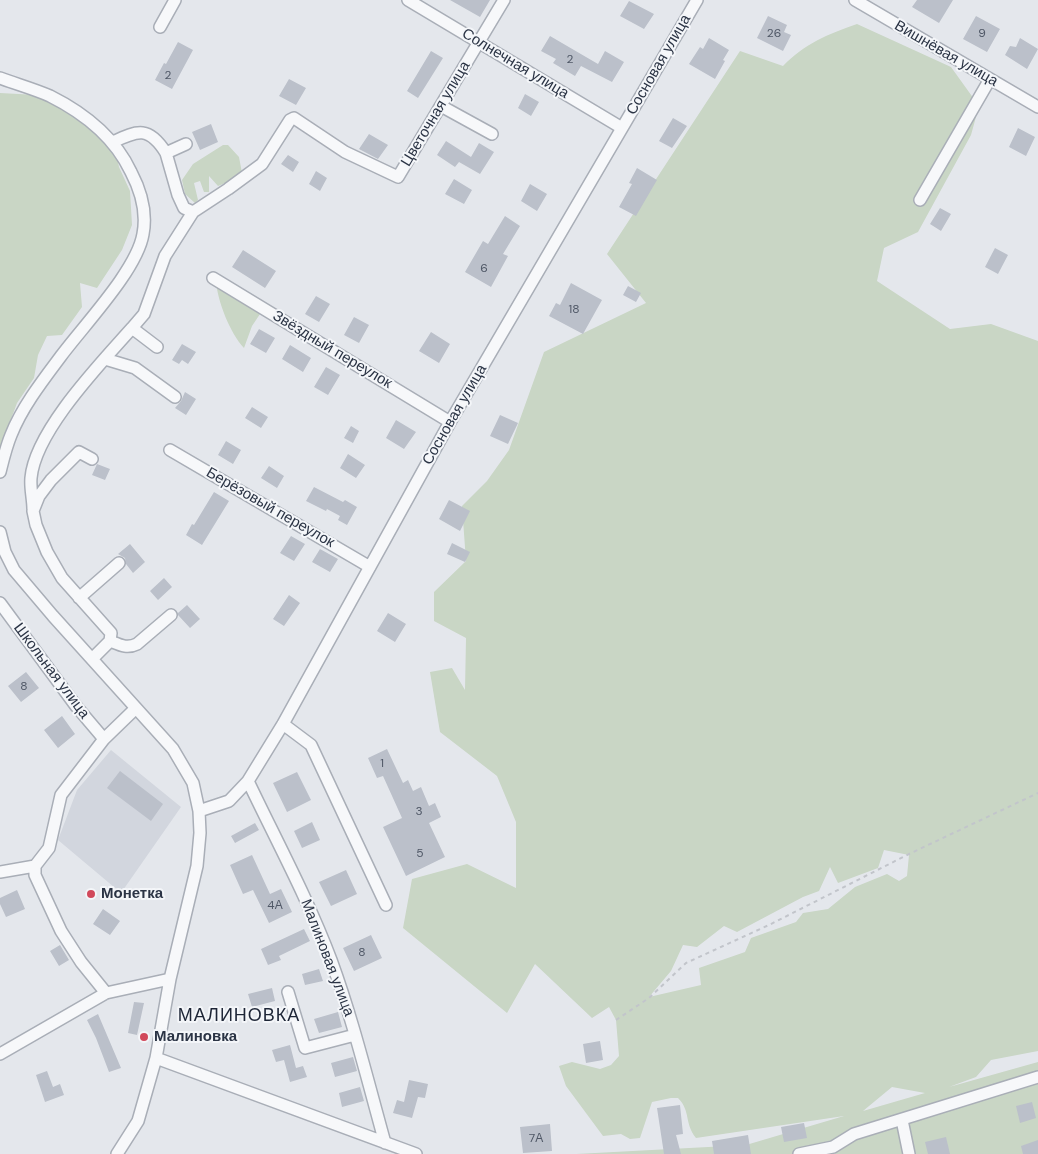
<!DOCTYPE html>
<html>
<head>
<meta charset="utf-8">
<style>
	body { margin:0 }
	canvas { display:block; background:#e4e7ec }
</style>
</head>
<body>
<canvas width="1038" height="1154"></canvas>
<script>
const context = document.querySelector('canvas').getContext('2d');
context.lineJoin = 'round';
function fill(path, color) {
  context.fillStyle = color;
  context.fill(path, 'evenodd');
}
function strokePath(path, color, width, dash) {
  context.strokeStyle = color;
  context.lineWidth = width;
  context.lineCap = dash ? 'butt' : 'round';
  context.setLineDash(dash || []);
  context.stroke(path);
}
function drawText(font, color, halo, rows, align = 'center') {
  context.font = font + ' "DM Sans",sans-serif';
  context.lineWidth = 4;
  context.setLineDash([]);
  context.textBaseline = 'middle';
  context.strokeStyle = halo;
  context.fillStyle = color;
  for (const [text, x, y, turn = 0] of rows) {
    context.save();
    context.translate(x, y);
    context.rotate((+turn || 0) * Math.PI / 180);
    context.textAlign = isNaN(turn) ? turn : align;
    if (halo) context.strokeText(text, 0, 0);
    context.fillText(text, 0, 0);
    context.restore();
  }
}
fill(new Path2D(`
	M111,750l70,57 -60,86 -63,-53 19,-50z`), '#d2d6de');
fill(new Path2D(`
	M857,24l94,43 28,39 -8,29 -53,97 -34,16 -7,33 73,48 41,-5 47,17v710l-47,9 -15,17 -27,10 89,-25v92h-462l170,-9 98,-29 -148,22c-12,-15 -5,-27 -18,-40h-7l-19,4 -12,36 -10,1 -9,-5 -18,2 -37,-50 -7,-20 13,-4 28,7 11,-4 8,-9 -3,-36 -7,-13 -17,11 -57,-54 -28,49 -104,-85 9,-49 55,-15 49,24v-66l-19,-46 -57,-44 -10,-60 22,-4 13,22 1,-52 -32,-17v-29l32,-31 -4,-55 25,-25 22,-31 35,-98 102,-49 -39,-49 133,-203 43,15c23,-23 43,-31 74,-42zM884,850l25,5 -2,21 -8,5 -12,-7 -32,13 -27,22 -25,4 -7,9 -45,16 -6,14 -46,16 2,17 -52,12 22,-26 12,-26 14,2 27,-21 13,6 66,-35 16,-6 11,-24 8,16 40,-15zM892,1087l33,6 -62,18z
	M0,93l37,2 42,23 22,20 16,19 2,10 11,24 2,34 -10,25 -25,38 -17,-5 2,24 -20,28 -15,1 -9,19 -4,23 -17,25 -17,46z
	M223,145h5l11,12 3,16 -7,6 -17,7 -9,-10v16h-5l-4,-11 -6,2 4,17 -3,3 -10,-9 -3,-14 11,-16z
	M216,282l48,26 -12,18 -8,22c-14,-15 -26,-46 -28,-66z`), '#c9d6c5');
fill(new Path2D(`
	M450,0h40l-10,17z
	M917,0h36l-14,23 -27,-16z
	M629,1l25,13 -10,15 -24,-13z
	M768,16l19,9 -3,7 7,3 -8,16 -26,-13z
	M976,16l24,13 -13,23 -24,-13z
	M550,36l48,28 7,-13 19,11 -12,20 -31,-16 -6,10 -22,-13 3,-4 -15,-8z
	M709,38l20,12 -6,10 2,1 -10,18 -26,-15 11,-17 3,2z
	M1020,38l18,11 -11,20 -22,-14 5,-9 6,1z
	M178,42l15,8 -21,39 -17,-9 9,-17 2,1z
	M431,51l12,7 -25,40 -11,-7z
	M289,79l17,9 -10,17 -17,-9z
	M525,94l14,8 -8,14 -13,-8z
	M673,118l14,8 -15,22 -13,-7z
	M211,124l7,18 -18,8 -8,-18z
	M1018,128l17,9 -9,19 -17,-9z
	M369,134l19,11 -10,14 -19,-10z
	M446,141l25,16 8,-14 15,9 -14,22 -21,-12 -4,5 -18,-12z
	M288,155l11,7 -6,10 -12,-8z
	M637,168l20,12 -21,36 -17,-9 13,-23 -3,-1z
	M316,171l11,7 -7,13 -11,-7z
	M454,179l18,11 -8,14 -19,-10z
	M530,184l17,10 -10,17 -16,-10z
	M940,208l11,6 -10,17 -11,-7z
	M505,216l15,10 -17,28 5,2 -17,31 -26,-15 18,-31 5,3z
	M995,248l13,7 -10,19 -13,-7z
	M243,250l33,21 -11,17 -33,-21z
	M571,283l31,17 -19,34 -34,-18 7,-13 4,2z
	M628,286l13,7 -5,9 -13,-7z
	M316,296l14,8 -11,18 -14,-8z
	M354,317l15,8 -10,18 -15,-8z
	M259,329l16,9 -9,15 -16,-9z
	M431,332l19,12 -11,19 -20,-12z
	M182,344l14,8 -8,12 -6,-4 -3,4 -7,-4z
	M290,345l21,13 -8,14 -21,-13z
	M326,367l14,8 -12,20 -14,-8z
	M185,392l11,7 -10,16 -11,-7 6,-7z
	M252,407l16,10 -7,11 -16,-10z
	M500,415l18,8 -10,21 -18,-8z
	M396,420l20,12 -12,17 -18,-11z
	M351,426l8,5 -6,12 -9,-5z
	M226,441l15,9 -8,14 -15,-9z
	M348,454l17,11 -9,13 -16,-10z
	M97,464l13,5 -5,11 -13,-5z
	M269,466l15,10 -7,12 -16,-10z
	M314,487l29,15 2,-2 12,7 -10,18 -9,-5 2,-4 -13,-7 -1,2 -20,-10z
	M214,492l15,9 -27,44 -16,-10 6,-11 2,1z
	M449,500l21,11 -10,20 -21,-12z
	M291,536l14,8 -11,17 -14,-8z
	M452,543l18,9 -5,10 -18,-8z
	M130,544l15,18 -12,11 -7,-9 -1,-6 -7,-4z
	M320,549l18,10 -8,13 -18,-10z
	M164,578l8,9 -14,13 -8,-9z
	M289,595l11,8 -16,23 -11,-7z
	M187,605l13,14 -10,9 -12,-13v-2z
	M388,613l18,11 -11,18 -18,-11z
	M26,672l13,16 -18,14 -13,-16z
	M62,716l13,18 -17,14 -14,-18z
	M387,749l16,34 5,-3 5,11 8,-4 8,19 6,-3 6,14 -12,6 16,34 -39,19 -23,-49 19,-9 -19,-42 -6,2 -9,-20z
	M120,771l43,33 -12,17 -44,-33z
	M297,772l14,28 -24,12 -14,-29z
	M312,822l8,18 -18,8 -8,-17z
	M255,823l4,7 -24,13 -4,-7z
	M252,855l18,39 11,-5 11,23 -23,11 -16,-33 -10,4 -13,-29z
	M346,870l11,24 -26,12 -12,-24z
	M17,890l8,19 -19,8 -6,-13v-6z
	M103,909l17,12 -10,14 -17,-11z
	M304,929l6,12 -31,15 2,4 -13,5 -7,-16z
	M371,935l11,23 -28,13 -11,-23z
	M60,945l9,15 -10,6 -9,-15z
	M319,969l4,12 -18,4 -3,-11z
	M272,988l3,13 -23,6 -4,-13z
	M134,1002l10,1 -7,32 -9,-2z
	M338,1012l4,15 -23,6 -5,-14z
	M98,1014l23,54 -12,4 -13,-34 -9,-18z
	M600,1041l3,19 -17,3 -3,-19z
	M290,1045l6,23 7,-2 4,11 -17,5 -6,-22 -8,2 -4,-12z
	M353,1057l4,14 -22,6 -4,-14z
	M47,1071l6,16 7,-3 4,11 -19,7 -9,-27z
	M409,1080l19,4 -3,14 -7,-1 -6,21 -19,-5 4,-13 7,2z
	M360,1087l4,14 -22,6 -3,-14z
	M1032,1102l4,16 -16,5 -4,-17z
	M680,1105l3,29 -7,1 5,19h-17l-7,-46z
	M804,1123l3,15 -23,4 -3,-15z
	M550,1124l2,27 -29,2 -3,-26z
	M748,1135l3,19h-37l-2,-13z
	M946,1137l4,17h-22l-3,-12z
	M1038,1140v14h-15l-2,-8z`), '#bbc0ca');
const minor = new Path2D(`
	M408,0l214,128
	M855,0l183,107
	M160,27l15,-27
	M0,78c16,6 34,11 50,18 34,17 65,42 81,76 10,19 16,41 12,62 -6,36 -59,91 -82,122 -18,24 -39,51 -50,79 -5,12 -8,25 -11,37
	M441,106l51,28
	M113,142c25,-12 36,-16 53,11l20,-9
	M166,153l12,42 6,13 9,4
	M920,200l70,-121
	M213,278l237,144
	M132,328l12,-14 21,-58 28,-44 35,-23 34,-25 28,-44 4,-2 51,34 53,25 106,-177
	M105,359l30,9 40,29
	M170,450l200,117
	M92,459l-13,-7 -28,28 -12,16 -6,15 3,14 11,27 15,26 49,55 -1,8 -18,18
	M33,509c0,-10 -3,-21 -2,-31 4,-47 70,-115 101,-150l25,19
	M0,532l5,20 9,18 39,46 120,133 20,34 6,28 1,22 -3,33 -27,113 -14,79 260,96
	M79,598l40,-35
	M0,603l76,103 28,33
	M110,641c10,4 17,8 27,3l34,-29
	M283,724l28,21 75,160
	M248,781c28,59 60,118 83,179 22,60 37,122 54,183
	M199,811l30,-10 19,-20 35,-57 167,-302 247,-422
	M35,866v9l26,56 20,31 25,31
	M0,872l35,-6 14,-18 12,-53 43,-56 32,-31
	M288,992l17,56 50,-13
	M0,1054l106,-61 64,-14
	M902,1120l7,34
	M117,1154l21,-33 18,-63
	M799,1154l34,-7 21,-13 184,-57`);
strokePath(minor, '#a9aeb7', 14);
strokePath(new Path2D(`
	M616,1020l33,-22 37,-35 83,-38 140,-71 129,-61`), '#c2c5cb', 2, [4, 4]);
strokePath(minor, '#f7f8fa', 11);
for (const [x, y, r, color] of [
	[91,894,5,"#d1495b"],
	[144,1037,5,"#d1495b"]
]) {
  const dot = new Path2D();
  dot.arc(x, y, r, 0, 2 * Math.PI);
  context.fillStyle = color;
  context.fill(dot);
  strokePath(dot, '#f4f6f9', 2);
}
drawText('12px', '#4f5766', null, [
	["26",774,34],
	["9",982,34],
	["2",570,60],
	["2",168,76],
	["6",484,269],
	["18",574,310],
	["8",24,687],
	["1",382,764],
	["3",419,812],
	["5",420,854],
	["4А",275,906],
	["8",362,953],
	["7А",536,1139]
]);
drawText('15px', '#2b3445', '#f4f6f9', [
	["Вишнёвая улица",946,54,30],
	["Солнечная улица",515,64,31],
	["Сосновая улица",659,65,-60],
	["Цветочная улица",436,114,-59],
	["Звёздный переулок",332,350,31],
	["Сосновая улица",455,415,-60],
	["Берёзовый переулок",270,508,30],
	["Школьная улица",51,671,53],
	["Малиновая улица",327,958,69]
]);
drawText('bold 15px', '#2b3445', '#f4f6f9', [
	["Монетка",101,894],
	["Малиновка",154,1037]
], 'left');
context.letterSpacing = '1px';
drawText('18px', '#1d2536', '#f4f6f9', [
	["МАЛИНОВКА",239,1016]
]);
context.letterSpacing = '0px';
</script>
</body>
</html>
